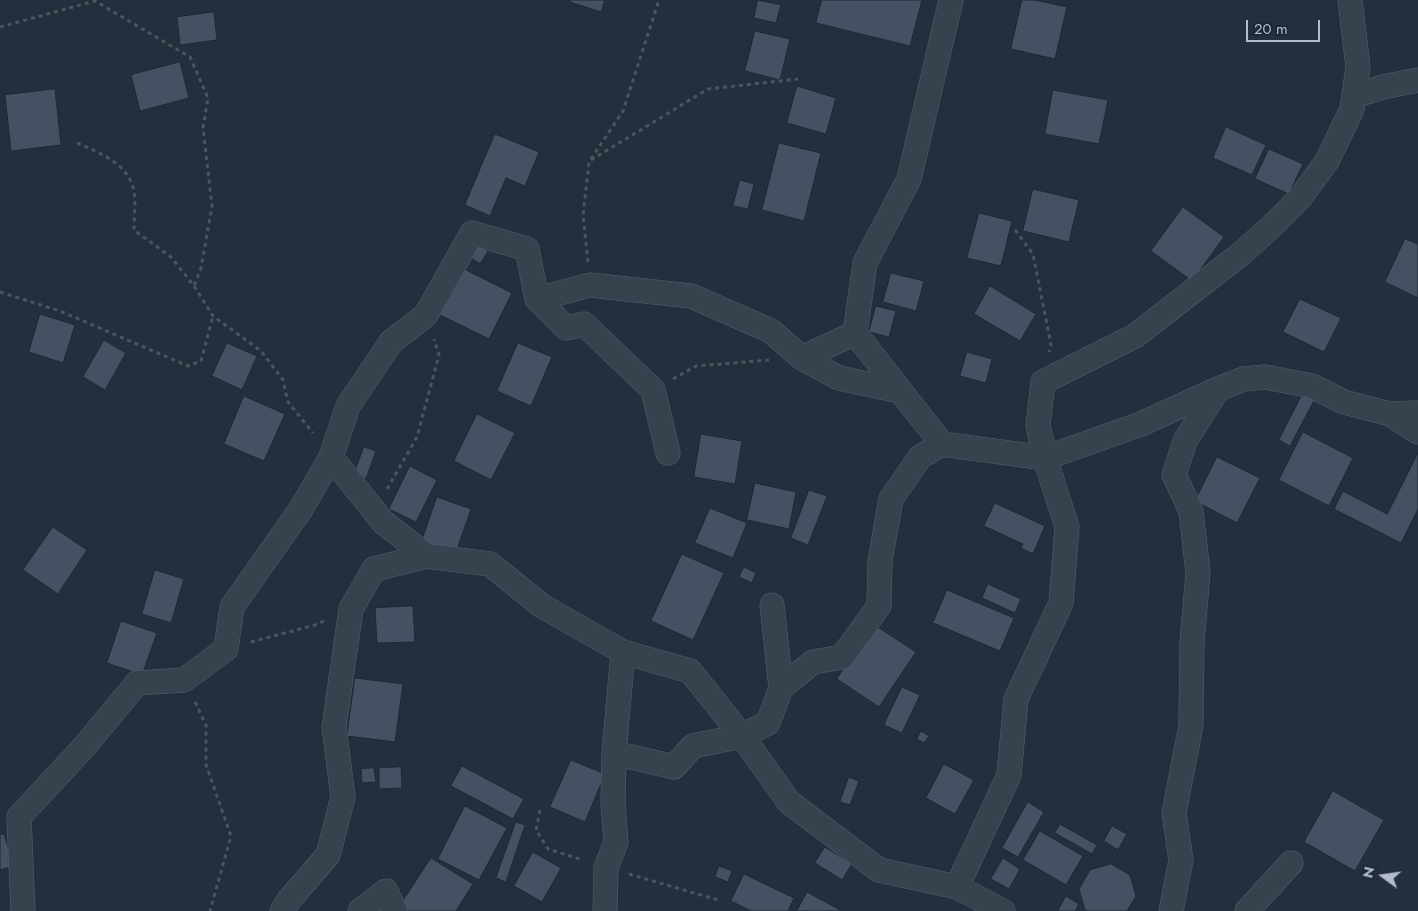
<!DOCTYPE html>
<html>
<head>
<meta charset="utf-8">
<style>
	body { margin:0 }
	#map { position:relative; width:1418px; height:911px; overflow:hidden; background:#242f3e; font-family:Jost,sans-serif }
	canvas { display:block }
	.north { position:absolute; left:1358px; top:851px; width:50px; height:50px; -webkit-text-stroke:4px #1d2633; paint-order:stroke; rotate:284deg; font-size:14px; font-weight:700; line-height:20px; text-align:center; color:#b4bcc9 }
	.north::after { content:''; display:block; margin:auto; width:18px; height:22px; background:#b4bcc9; clip-path:polygon(50% 0,100% 100%,50% 72%,0 100%) }
	.scale { position:absolute; left:1246px; top:20px; width:74px; height:22px; box-sizing:border-box; border:2px solid #b4bcc9; border-top:0; padding-left:6px; font-size:15px; line-height:18px; white-space:nowrap; color:#b4bcc9; -webkit-text-stroke:4px #1d2633; paint-order:stroke }
</style>
</head>
<body>
<div id="map">
<canvas width="1418" height="911"></canvas>
<div class="north">N</div>
<div class="scale">20 m</div>
</div>
<script>
const context = document.querySelector('canvas').getContext('2d');
context.lineJoin = 'round';
function fill(path, color) {
  context.fillStyle = color;
  context.fill(path, 'evenodd');
}
function strokePath(path, color, width, dash) {
  context.strokeStyle = color;
  context.lineWidth = width;
  context.lineCap = dash ? 'butt' : 'round';
  context.setLineDash(dash || []);
  context.stroke(path);
}
const building = new Path2D(`
	M570,0h35l-4,12 -31,-10z
	M758,0l23,5 -5,18 -22,-5z
	M822,0h100l-12,46 -94,-23z
	M1022,0h13l32,7 -12,52 -44,-10z
	M214,12l3,28 -37,5 -3,-28z
	M755,31l35,8 -10,41 -35,-9z
	M180,62l9,36 -49,13 -9,-36z
	M797,86l39,12 -10,36 -39,-11z
	M55,89l6,56 -50,6 -6,-56z
	M1053,90l55,10 -9,44 -54,-10z
	M1226,127l40,18 -14,30 -39,-17z
	M495,134l44,18 -14,34 -19,-8 -16,38 -25,-11z
	M779,143l42,10 -17,68 -42,-11z
	M1269,149l34,15 -14,30 -34,-15z
	M740,180l14,4 -6,25 -15,-3z
	M1033,189l46,11 -10,42 -46,-11z
	M1183,207l41,30 -32,44 -41,-30z
	M979,213l33,8 -11,45 -34,-8z
	M1405,239l13,5v54l-33,-16z
	M474,242l14,9 -8,13 -14,-10z
	M458,266l54,27 -23,46 -53,-26z
	M891,273l33,8 -8,30 -33,-9z
	M990,286l46,28 -16,27 -46,-27z
	M1300,299l41,19 -17,34 -41,-20z
	M876,306l20,5 -7,26 -20,-5z
	M40,314l35,11 -12,38 -34,-11z
	M104,340l22,13 -21,37 -22,-13z
	M227,343l30,13 -15,34 -30,-14z
	M518,343l34,14 -21,49 -34,-15z
	M967,352l25,7 -6,24 -26,-7z
	M1304,391l12,6 -26,49 -11,-6z
	M244,396l41,18 -21,47 -40,-17z
	M477,414l38,19 -24,47 -37,-19z
	M1303,432l50,26 -24,48 -50,-26z
	M701,434l41,7 -7,43 -41,-7z
	M364,447l12,4 -10,28 -12,-5z
	M1418,453v56l-17,34 -67,-34 9,-18 44,23z
	M1217,457l43,21 -23,45 -42,-22z
	M410,466l27,14 -21,42 -27,-13z
	M755,483l41,9 -7,37 -42,-9z
	M809,490l18,6 -19,49 -17,-7z
	M437,497l34,12 -17,49 -34,-12z
	M995,503l50,23 -12,28 -12,-6 2,-4 -39,-18z
	M710,508l37,15 -14,35 -38,-15z
	M53,527l34,23 -29,44 -35,-24z
	M682,554l42,19 -31,67 -42,-19z
	M744,567l12,6 -4,10 -13,-6z
	M155,570l29,9 -13,44 -29,-9z
	M988,584l33,15 -6,14 -33,-15z
	M947,590l67,28 -14,33 -67,-28z
	M413,606l2,36 -38,1 -2,-35z
	M121,621l36,12 -15,42 -35,-12z
	M873,624l43,28 -37,55 -42,-28z
	M355,678l48,6 -8,58 -48,-6z
	M902,687l18,8 -18,38 -18,-8z
	M921,731l8,5 -5,7 -7,-4z
	M571,760l34,14 -20,48 -35,-15z
	M944,764l30,16 -19,34 -29,-16z
	M462,766l62,33 -11,20 -62,-33z
	M401,767l1,21 -23,1v-21z
	M374,768l2,14 -14,1 -1,-14z
	M849,777l10,4 -9,24 -10,-3z
	M1333,791l51,29 -29,51 -51,-29z
	M1028,802l16,10 -26,45 -16,-9z
	M465,806l42,22 -28,52 -41,-21z
	M516,822l9,3 -19,57 -10,-4z
	M1060,824l37,21 -5,9 -37,-21z
	M1112,826l15,8 -9,16 -14,-9z
	M1040,831l43,25 -17,29 -43,-25z
	M4,834l10,32 -14,4v-35z
	M825,847l27,17 -10,16 -27,-17z
	M533,852l28,16 -19,34 -28,-16z
	M431,858l42,26 -17,27h-51l-6,-4z
	M1003,858l17,11 -11,20 -18,-10z
	M1111,864l19,11 6,21 -9,15h-40l-2,-1 -6,-21 11,-19z
	M719,866l13,5 -4,11 -13,-5z
	M744,874l50,24 -6,13h-37l-20,-10z
	M807,892l35,19h-45z
	M1066,896l13,8 -4,7h-17z`);
fill(building, '#455162');
strokePath(building, '#1f2835', 1);
const street = new Path2D(`
	M1354,96l29,-9 35,-7
	M537,299l53,-14 101,11 80,35 31,27 37,20 61,13
	M802,358l53,-25
	M1390,414l28,18
	M942,444l-87,-111 10,-70 44,-84 42,-179
	M331,457l52,65 44,34 63,8 52,42 81,46 67,19 52,65 47,66 90,68 78,17
	M772,605l9,83
	M614,753l60,14 19,-21 49,-10 26,-13 13,-35 32,-26 29,-5 37,-51 1,-45 11,-62 29,-42 22,-13 103,14 96,-34 77,-35
	M23,911l-4,-94 65,-70 53,-64 47,-3 42,-31 6,-42 69,-98 30,-52 17,-51 43,-64 35,-27 46,-82 55,16 10,50 29,29 18,-4 69,66 15,63
	M282,911l7,-11 39,-45 15,-58 -9,-70 17,-118 23,-40 53,-13
	M360,911l26,-20 9,20
	M605,911l1,-43 10,-26 -3,-38 1,-51 9,-101
	M1003,911l-46,-24 52,-112 7,-76 45,-96 6,-76 -22,-69 -7,-33 5,-43 92,-46 107,-83 31,-28 27,-27 27,-37 25,-52 6,-42 -8,-67
	M1171,911l10,-51 -7,-47 17,-88 1,-83 6,-69 -7,-62 -17,-36 11,-34 33,-52 26,-10 21,-2 47,9 32,16 46,12 28,-1
	M1247,911l44,-48`);
strokePath(street, '#565f6c', 25);
strokePath(new Path2D(`
	M0,27l95,-26 95,56 18,41 -5,30 9,78 -11,62 -7,18
	M77,143c23,10 51,20 57,48 2,12 0,27 0,39l37,27 23,29 19,30 48,35 22,29 5,22 25,31
	M591,160l117,-71 90,-10
	M1015,230l18,24 18,91 -2,7
	M588,262l-5,-47 6,-53 34,-51 36,-111
	M0,292l60,19 128,55 13,-5 12,-45
	M673,379l23,-13 73,-6
	M387,489l30,-52 22,-82 -5,-16
	M251,642l64,-17 11,-5
	M195,702l11,23v40l25,71 -21,75
	M540,810l-4,20 12,19 35,11
	M629,874l89,26`), '#44595c', 3, [4, 4]);
strokePath(street, '#38414e', 24);
</script>
</body>
</html>
